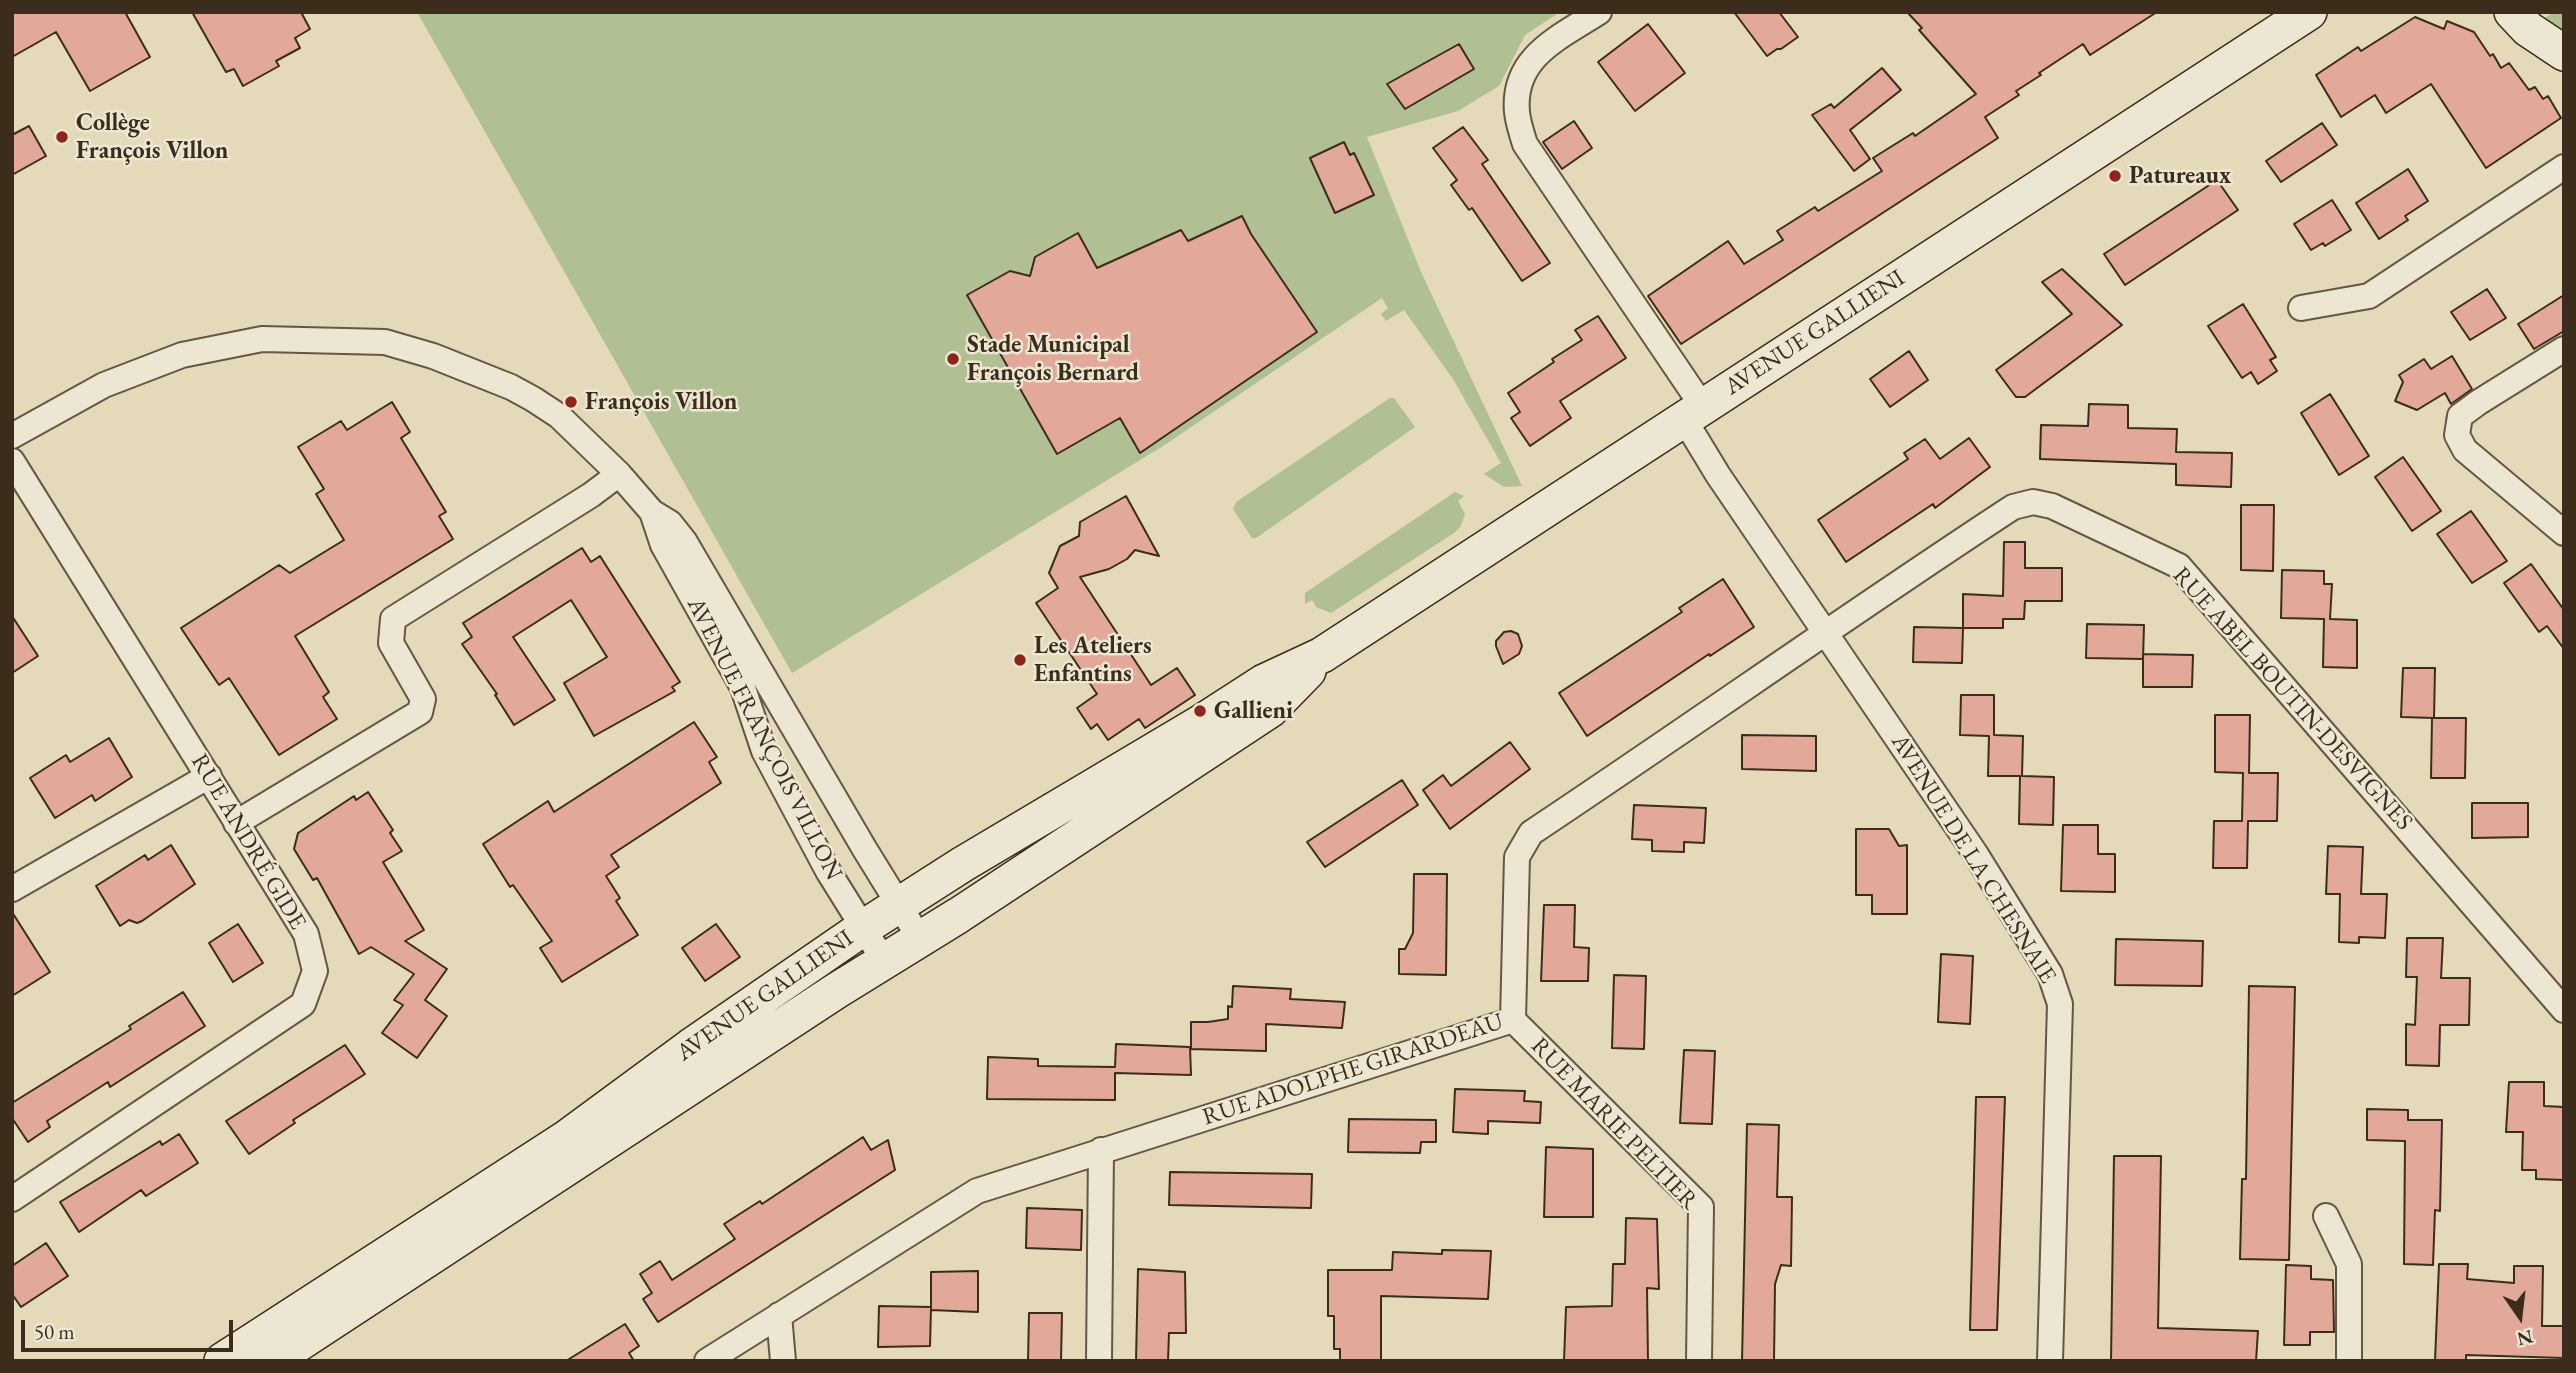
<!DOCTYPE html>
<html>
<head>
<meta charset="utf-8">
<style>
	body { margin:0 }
	#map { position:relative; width:2576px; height:1373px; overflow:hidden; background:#e4d9b9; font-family:"EB Garamond",serif }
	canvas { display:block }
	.frame { position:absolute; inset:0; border:14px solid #3c2c1c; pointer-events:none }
	.north { position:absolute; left:2485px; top:1282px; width:70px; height:70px; -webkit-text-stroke:5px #ede6d2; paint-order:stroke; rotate:166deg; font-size:19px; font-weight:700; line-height:28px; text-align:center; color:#3c2c1c }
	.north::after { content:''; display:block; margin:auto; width:24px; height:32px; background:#3c2c1c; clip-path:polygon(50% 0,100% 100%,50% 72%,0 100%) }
	.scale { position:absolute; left:21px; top:1320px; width:212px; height:32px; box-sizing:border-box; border:4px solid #3c2c1c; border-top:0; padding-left:9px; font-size:21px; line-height:24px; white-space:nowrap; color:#3c2c1c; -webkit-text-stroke:5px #ede6d2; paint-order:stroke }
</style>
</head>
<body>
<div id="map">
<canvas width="2576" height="1373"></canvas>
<div class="frame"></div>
<div class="north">N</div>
<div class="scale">50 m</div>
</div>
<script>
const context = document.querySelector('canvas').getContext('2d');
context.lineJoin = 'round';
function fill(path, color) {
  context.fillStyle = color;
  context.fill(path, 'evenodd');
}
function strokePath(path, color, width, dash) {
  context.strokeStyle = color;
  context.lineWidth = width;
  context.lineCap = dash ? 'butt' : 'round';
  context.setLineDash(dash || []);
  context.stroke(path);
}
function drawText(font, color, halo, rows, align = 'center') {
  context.font = font + ' "EB Garamond",serif';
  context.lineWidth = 5;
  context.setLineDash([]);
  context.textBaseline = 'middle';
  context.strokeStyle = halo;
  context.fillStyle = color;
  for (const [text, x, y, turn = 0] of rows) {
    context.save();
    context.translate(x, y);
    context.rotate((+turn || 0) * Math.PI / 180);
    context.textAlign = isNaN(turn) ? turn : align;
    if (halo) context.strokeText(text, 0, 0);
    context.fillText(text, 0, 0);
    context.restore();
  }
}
fill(new Path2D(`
	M417,12h1143l-35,23 -26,51 -41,25 -91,26 54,135 101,214 -18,1 -20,-13 17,-11 -48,-84 -49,-69 -18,11 -5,-7 7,-6 -6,-10 -219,148 -371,227z
	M2555,12h9v20l-22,-13z
	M1390,398h4l21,29 -159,111h-4l-19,-29 3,-7z
	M1455,492l9,4 -6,5 7,13 -4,12 -7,7 -123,80 -15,-6 -4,-7 -7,4v-11z`), '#b0c092');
const building = new Path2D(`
	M12,12h113l25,45 -60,34 -34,-59 -44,25z
	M192,12h109l9,17 -15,9 5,10 -24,13 3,5 -36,20 -9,-17 -8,3z
	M1734,12h45l19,25 -17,12h-4l-10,7z
	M1907,12h250l-67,43 -7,-11 -44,29 2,2 -25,16 3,4 -34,22 13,21 -317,206 -33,-48 80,-55 16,23 39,-24 -6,-9 38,-24 3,4 64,-40 -9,-13 40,-25 2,3 61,-42 -57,-64 3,-2z
	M2415,17l29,12 3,-8 27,11 16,24 3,-2 8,14 8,-5 20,27 6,-3 8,12 5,-3 13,22 -75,50 -55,-84 -45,29 -11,-18 -34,22 -25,-42 42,-28 3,4z
	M1648,24l37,49 -50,38 -37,-49z
	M1459,44l15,25 -69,40 -18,-25z
	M1882,68l19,22 -51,40 20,29 -16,12 -42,-56 19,-11 3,4z
	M1574,121l18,27 -30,21 -19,-27z
	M2322,123l15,22 -56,37 -15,-21z
	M29,126l17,30 -34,19v-40z
	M1463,127l25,33 -6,4 68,99 -28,18 -50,-73 -3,2 -18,-25 6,-5 -24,-32z
	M1344,142l6,13 4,-2 20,42 -39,18 -25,-55z
	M2408,169l20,32 -23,15 3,4 -29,19 -23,-36z
	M2217,180l21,30 -113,75 -21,-31z
	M2332,200l19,30 -26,16 -2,-3 -12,7 -17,-26z
	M1242,216l9,18 66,98 -177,121 -20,-35 -63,36 -90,-159 43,-24 20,5 5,-19 43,-24 19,35 84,-38 7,11z
	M2062,269l60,56 -97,72h-9l-20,-27 76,-56 -30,-32z
	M2487,289l19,29 -36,22 -19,-28z
	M2564,295v36l-30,18 -16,-25z
	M2243,304l33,53 -6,3 7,11 -19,13 -7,-12 -9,6 -34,-52z
	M1598,316l28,42 -66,43 11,17 -41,28 -19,-28 9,-6 -12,-19 46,-31 -2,-3 30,-19 -7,-10z
	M1909,351l19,29 -38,27 -20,-28z
	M2452,356l20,33 -21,15 -6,-11 -28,17 -22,-9 8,-19 -4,-7 25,-16 7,10z
	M2330,394l39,62 -30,19 -38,-62z
	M392,402l18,30 -9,6 45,74 -7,4 14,23 -158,97 34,56 -6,5 14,22 -58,36 -50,-77 -10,7 -38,-57 98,-63 11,8 54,-33 -28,-46 8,-5 -26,-42 43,-26 6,9z
	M2089,404l39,1v23l49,1 -1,23 56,1 -1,34 -55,-2v-21l-136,-5 1,-34 47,1z
	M1969,438l21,29 -55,41 -2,-4 -87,58 -28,-42 90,-61 -4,-6 21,-14 15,20z
	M2403,457l38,54 -29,20 -37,-54z
	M1126,496l33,60 -24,-6 -8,9 -18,10 -29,8 71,108 26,-17 18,27 -50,33 -6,-9 -31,21 -11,-16 -6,5 -14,-21 20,-14 -61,-91 22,-15 -9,-15 11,-27 19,-10 1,-14z
	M2241,505h33l-1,66 -32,-1z
	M2471,511l36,50 -35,22 -35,-49z
	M2004,542h21v26h37v33h-37l-1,18h-21v9h-40v-34l40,2z
	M582,548l9,14 9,-6 80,126 -8,5 3,4 -81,45 -30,-53 43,-26 -36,-57 -58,37 42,63 -41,25 -19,-30 2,-1 -35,-50 10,-7 -9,-14z
	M2531,564l33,46v39l-17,-23 -8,6 -35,-49z
	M2282,570l42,1v13h8l-2,35 27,1v48l-34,-1 1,-48 -43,-1z
	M1723,579l31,48 -44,29 -1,-2 -122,82 -28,-43 123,-81 -3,-4z
	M12,616l26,40 -26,17z
	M2087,624l57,1 -1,34 -57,-1z
	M1914,627l49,1 -1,35 -49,-1z
	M1511,631l7,3 4,12 -3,8 -16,10 -7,-18v-5l8,-9z
	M2143,654l50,1 -1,32h-49z
	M2403,668h32l-1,50 -33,-1z
	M1961,695h33v40l29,1 -1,40 32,1 -1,48 -34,-1 1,-48h-32l1,-40 -29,-1z
	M2215,715h35l-1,58h29l-1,48h-29l-1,47h-34l1,-47h28l1,-48 -28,-1z
	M2432,718h34l-1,60h-34z
	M694,722l23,35 -8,5 12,21 -110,72 8,12 -13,9 14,22 -4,3 22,34 -76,47 -22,-34 12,-7 -39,-56 -3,2 -27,-43 65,-43 6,11z
	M1742,735l74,1v35l-74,-2z
	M109,738l23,39 -37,24 -3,-6 -37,23 -25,-40 36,-23 4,7z
	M1510,742l20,27 -80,60 -27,-39 20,-15 8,11z
	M1402,780l16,25 -93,62 -18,-25z
	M368,792l25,38 -3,3 12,18 -19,11 41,68 -19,11 42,28 -22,31 22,16 -30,42 -35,-25 21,-28 -9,-5 20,-26 -43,-27 -12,7 -42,-76 -4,2 -19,-31 4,-16 56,-37 2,4z
	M2472,803h56v34l-56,1z
	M1634,805l72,3 -2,35 -20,-1v10l-32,-1v-11l-20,-1z
	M2063,825h35v29h17v38l-54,-1z
	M1856,829h33l10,17 8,-1v69h-35v-19h-16z
	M171,845l24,39 -53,37 -5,2 -8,-3 -9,6 -24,-40 49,-31 3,5z
	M2328,846l35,1 -2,47h26l-2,44 -26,-1v6l-20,-1 1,-48h-14z
	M1414,874h33l-1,101 -47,-1v-25h6l8,-16z
	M1544,905h31l-1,42 15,1 -1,33h-47z
	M12,912l38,60 -38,24z
	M238,924l25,39 -30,19 -24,-39z
	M716,924l24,33 -35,24 -23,-33z
	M2407,938h36l-2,40h29l-1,47h-29l-1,41 -33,-1v-41l9,1 2,-48h-11z
	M2116,939l87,2 -1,45 -87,-1z
	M1941,954l32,2 -3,68 -32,-2z
	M1614,975l32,1 -2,73 -32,-1z
	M1233,986l58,3 -1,10 55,3 -3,26 -76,-4v27l-75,-2v-27h17l20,-3v-13l4,1z
	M2249,986l46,1 -6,273 -49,-1 2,-80h4z
	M183,992l22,34 -95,61 -2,-5 -61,39 3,6 -22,15 -16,-24v-15l119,-74 -2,-3z
	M1116,1044l74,3 1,28 -76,-2v27l-128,-1 1,-42 50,2v7l77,1z
	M345,1045l20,29 -72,46 2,3 -46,31 -23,-33z
	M1684,1050l31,1 -3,73 -32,-1z
	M2509,1082h35v24l20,1v73l-28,-1v-9h-14l1,-38h-17z
	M1455,1089l70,2 -1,10 17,1 -1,21 -52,-2v13l-35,-2z
	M1976,1097h29l-8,233h-27z
	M2367,1109l41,1v10h34l-2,91 -5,-1 -2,55 -29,-1 1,-123 -38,-1z
	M1349,1119l87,1v22h-15l-1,11 -72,-1z
	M1747,1124l32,1 -2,72h15l-1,69 -10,-1 -6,19 -1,77h-32z
	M179,1134l19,29 -52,33 -5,-6 -62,42 -19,-30 100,-61 2,4z
	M863,1137l8,13 17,-10 7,30 -237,152 -15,-23 9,-6 -12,-19 20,-13 12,19 63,-41 -11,-15 36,-23 2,3z
	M1546,1147l47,2v68h-49z
	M2114,1156h47l-3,172 100,3 -2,30h-145z
	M1170,1172l142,2 -1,34 -142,-3z
	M1027,1208l55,2 -1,40 -55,-2z
	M1626,1218l31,1 2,70 -12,-1 1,73h-84l2,-54 46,-1 1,-42h12z
	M46,1243l22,33 -47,31 -9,-13v-28z
	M1442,1250l49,1 -3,48 -107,-3v65h-41v-12h-6v-33h-6v-46h64l1,-18 49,2z
	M2439,1264h29l-1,15 47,4v-17h29l-1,60h22v32l-98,-3v6h-31z
	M2286,1265l25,1v13l22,1 1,52h-24v13h-26z
	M1138,1269l47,3 1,61h-17l-1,28h-32z
	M978,1271v41l-47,-2v-38z
	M879,1306l52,1 -1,39 -52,1z
	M1029,1313h33l-1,48h-33z
	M625,1324l14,22 -10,7 5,8h-68z`);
fill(building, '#e2a89a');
strokePath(building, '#3c2c1c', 2);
const street = new Path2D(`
	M1599,12c-40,26 -87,45 -82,100 1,11 5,22 8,32l178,263
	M2301,308l68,-12 195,-129
	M2564,349l-85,53 -19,14 -3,19 8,15 99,83
	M1684,419l34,56 257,378 75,121 10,30 -10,357
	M12,436l92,-51 78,-30 80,-16 123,3 48,14 78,31 22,12 26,17 60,58 33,38 11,33 80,143 21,63 64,120 56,90
	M12,461l294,473 9,37 -12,33 -291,195
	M652,512l18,11 15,19 179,306 56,91
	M236,823l184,-111 3,-13 -32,-56 2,-24 198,-124 28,-21
	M12,889l197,-113
	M1513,1020l188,187 -2,154
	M2326,1216l23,48v97
	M779,1315l4,46
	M707,1361l270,-170 536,-171 4,-163 14,-24c162,-108 320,-220 482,-326l20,-5 19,4 127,60 385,444
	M1099,1361l2,-211`);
const secondary = new Path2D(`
	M2512,12l16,17 36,24
	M222,1361l343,-222 125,-92 173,-119 100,-64 239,-142 62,-40 58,-27 987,-643
	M272,1361l564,-370 123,-76 311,-205 38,-39`);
strokePath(street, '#665743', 28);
strokePath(secondary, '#3c2c1c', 38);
strokePath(street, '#ede6d2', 24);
strokePath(secondary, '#ede6d2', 35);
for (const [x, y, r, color] of [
	[62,137,7,"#8f2418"],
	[2115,176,7,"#8f2418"],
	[953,359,7,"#8f2418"],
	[571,402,7,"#8f2418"],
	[1020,660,7,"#8f2418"],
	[1200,711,7,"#8f2418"]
]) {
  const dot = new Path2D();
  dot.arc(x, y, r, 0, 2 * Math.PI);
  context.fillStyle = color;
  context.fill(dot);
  strokePath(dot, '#ede6d2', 2.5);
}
drawText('bold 24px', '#3c2c1c', '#ede6d2', [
	["Collège",76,123],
	["François Villon",76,151],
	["Patureaux",2129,176],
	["Stade Municipal",967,345],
	["François Bernard",967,373],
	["François Villon",585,402],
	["Les Ateliers",1034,646],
	["Enfantins",1034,674],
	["Gallieni",1214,711]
], 'left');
drawText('24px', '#3c2c1c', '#ede6d2', [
	["AVENUE GALLIENI",1815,333,-33],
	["RUE ABEL BOUTIN-DESVIGNES",2292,699,48],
	["AVENUE FRANÇOIS VILLON",764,739,63],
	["RUE ANDRÉ GIDE",248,842,59],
	["AVENUE DE LA CHESNAIE",1973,859,58],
	["AVENUE GALLIENI",765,996,-35],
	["RUE ADOLPHE GIRARDEAU",1353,1070,-18],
	["RUE MARIE PELTIER",1614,1124,46]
]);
</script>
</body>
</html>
